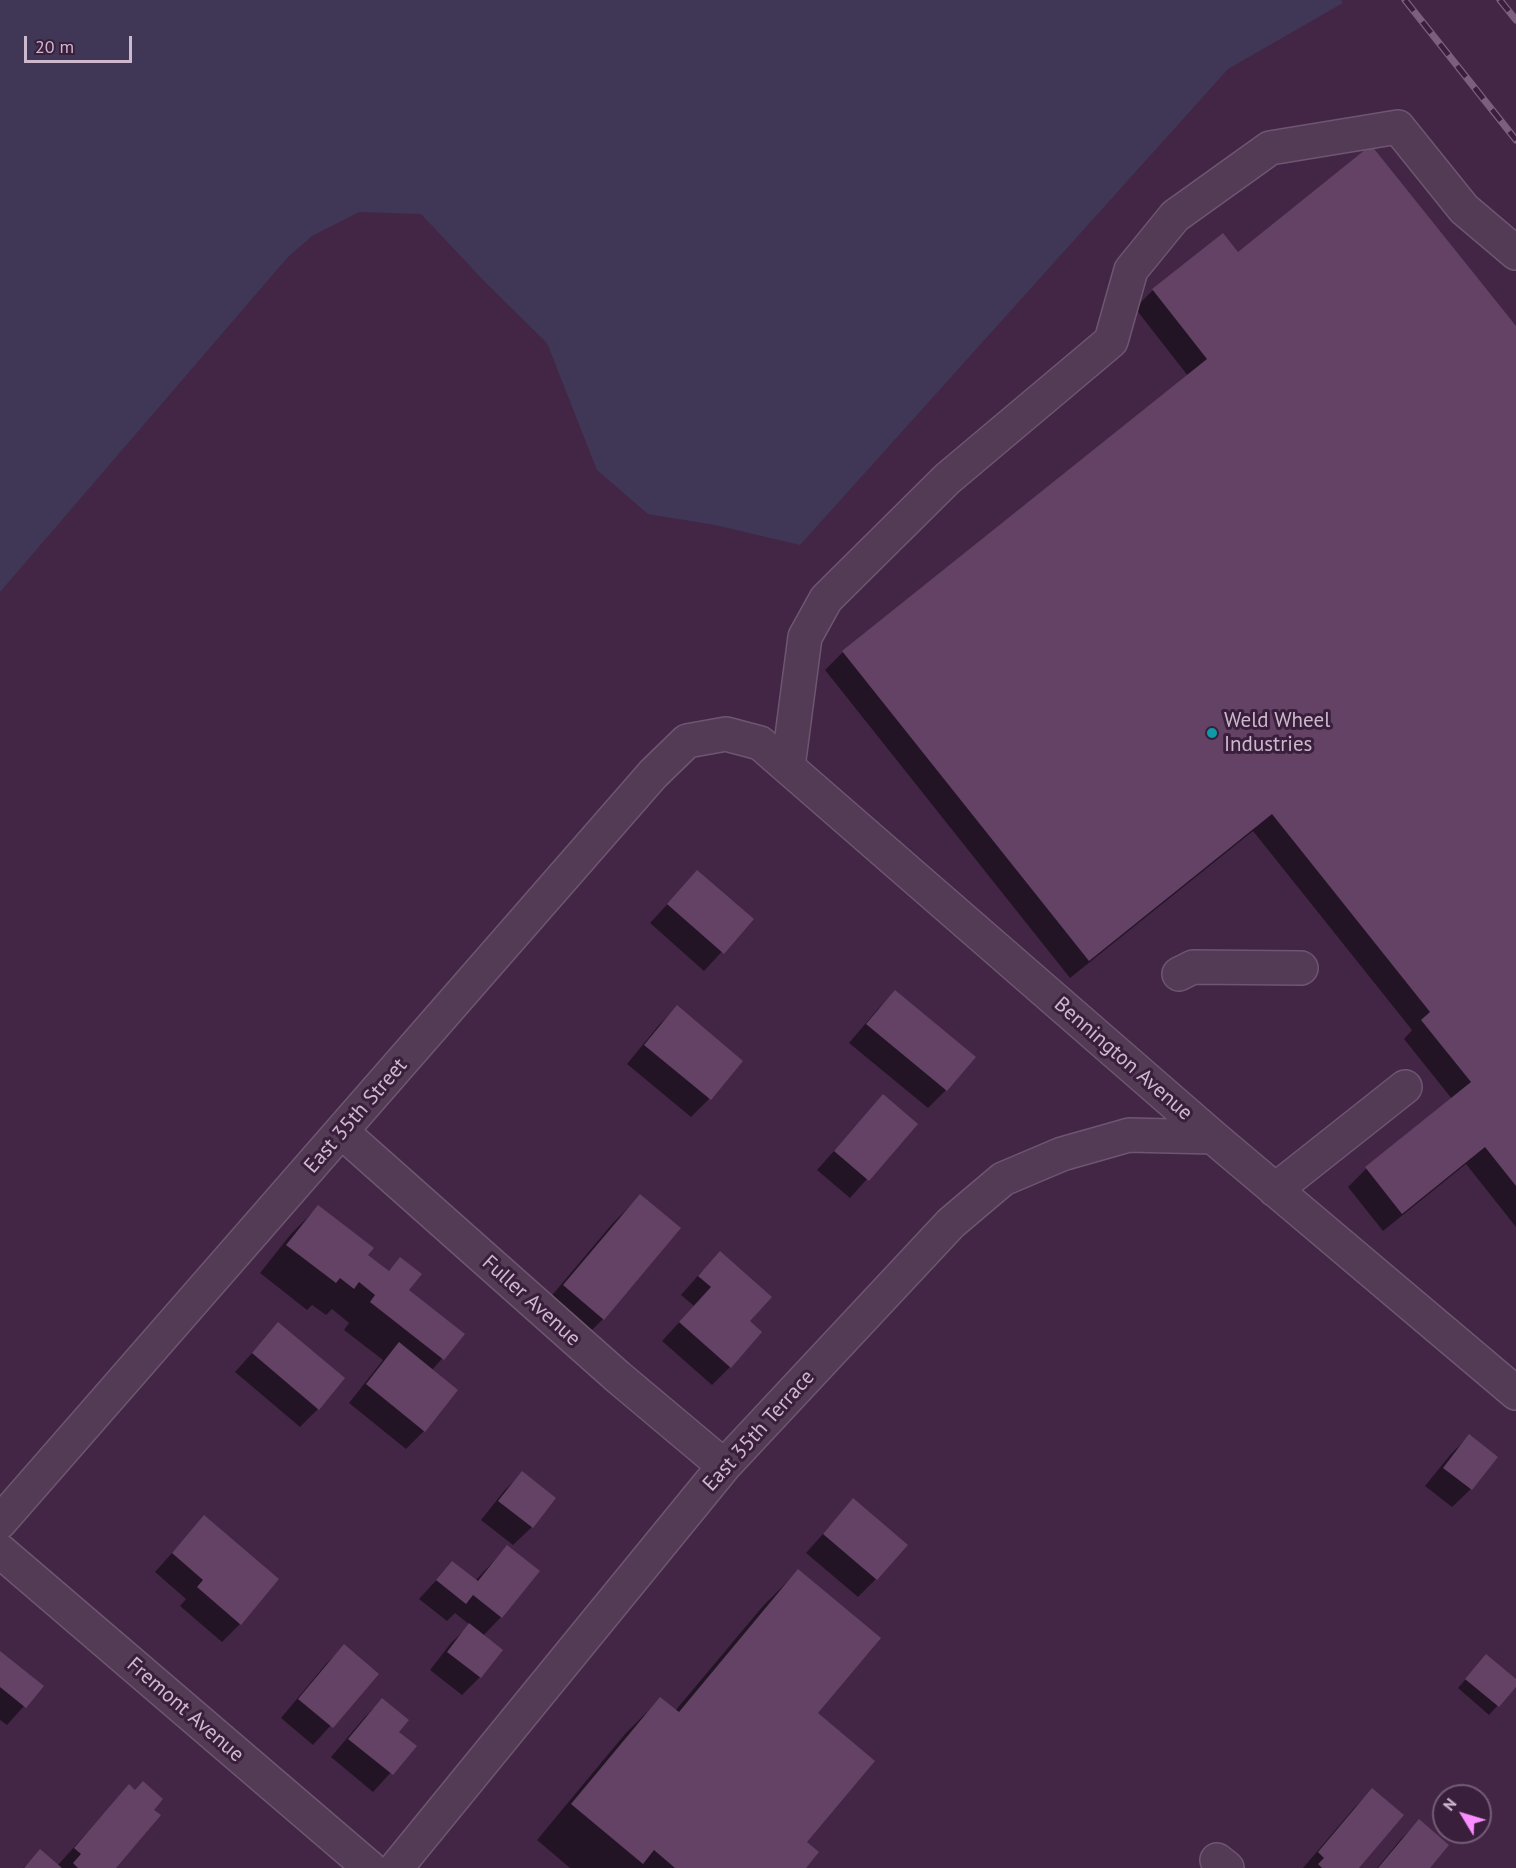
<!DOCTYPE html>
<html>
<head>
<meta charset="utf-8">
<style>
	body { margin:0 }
	#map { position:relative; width:1516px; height:1868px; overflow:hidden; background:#432646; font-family:"PT Sans",sans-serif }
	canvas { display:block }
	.north { position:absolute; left:1432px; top:1784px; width:60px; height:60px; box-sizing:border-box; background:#391f3b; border:2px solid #745c76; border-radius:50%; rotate:308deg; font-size:16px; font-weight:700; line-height:24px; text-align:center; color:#cdb8ce }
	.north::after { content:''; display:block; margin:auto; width:21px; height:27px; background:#fa8dff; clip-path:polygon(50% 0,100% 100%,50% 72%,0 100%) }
	.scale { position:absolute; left:24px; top:36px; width:108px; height:27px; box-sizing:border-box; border:3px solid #cdb8ce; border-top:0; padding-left:8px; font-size:18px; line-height:21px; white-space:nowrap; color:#cdb8ce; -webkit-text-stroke:4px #391f3b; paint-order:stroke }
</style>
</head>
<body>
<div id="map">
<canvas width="1516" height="1868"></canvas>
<div class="north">N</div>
<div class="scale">20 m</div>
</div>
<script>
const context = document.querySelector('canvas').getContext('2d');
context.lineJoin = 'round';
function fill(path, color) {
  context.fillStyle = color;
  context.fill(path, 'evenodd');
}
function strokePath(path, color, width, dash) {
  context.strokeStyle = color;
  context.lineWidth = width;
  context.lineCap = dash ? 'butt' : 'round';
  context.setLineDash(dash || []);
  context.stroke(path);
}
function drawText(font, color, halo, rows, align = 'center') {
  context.font = font + ' "PT Sans",sans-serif';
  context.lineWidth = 6;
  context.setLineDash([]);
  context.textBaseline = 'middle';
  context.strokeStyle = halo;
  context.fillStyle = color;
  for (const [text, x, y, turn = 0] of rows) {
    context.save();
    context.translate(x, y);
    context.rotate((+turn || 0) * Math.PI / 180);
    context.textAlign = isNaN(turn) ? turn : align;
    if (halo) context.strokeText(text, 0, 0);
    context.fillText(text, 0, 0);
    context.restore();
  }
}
fill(new Path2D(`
	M0,0h1341l2,3 -115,66 -428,476 -85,-20 -67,-11 -51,-44 -50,-127 -61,-60 -65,-69 -62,-2 -47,24 -25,22 -287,334z`), '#3f3755');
fill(new Path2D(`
	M1238,254l278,75v898l-50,-63 -83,67 -35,-44 18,-18 86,-70 -48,-60 8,-9 -159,-199 -183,147 -245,-308 18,-18 345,-276 -53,-68 18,-18z
	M697,872l55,47 -48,52 -54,-48z
	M895,992l51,98 -18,18 -79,-65 28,-33z
	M677,1007l32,92 -18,18 -64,-53 32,-39z
	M883,1096l33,28 -66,74 -33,-28z
	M640,1196l-37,123 -27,27 -39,-33 76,-90z
	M318,1207l48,48 22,17 12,-13 7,31 56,45 -31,35 24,20 -32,41 -18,18 -57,-46 34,-43 -39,-30 5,-7 -17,-14 -6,6 -14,-10 -5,5 -47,-37 31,-39z
	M702,1271l46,50 -18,46 -18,18 -50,-44 32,-35 -13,-11z
	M278,1324l40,85 -18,18 -65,-55z
	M1469,1436l27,21 -25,32 -19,18 -27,-21 26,-32z
	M522,1473l10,54 -19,18 -32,-25 23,-29z
	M853,1500l23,79 -18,18 -52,-44z
	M204,1517l36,107 -18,18 -42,-36 6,-7 -31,-27z
	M507,1547l-6,70 -18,19 -3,41 -18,18 -32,-25 21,-27 19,-18 -15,-12 -8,8 -28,-22 33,-36 23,18z
	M798,1571l18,142 -12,155h-234l-33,-28 88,-106 35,-35 15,12 88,-105z
	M344,1646l33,28 -64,71 -32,-27 45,-54z
	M0,1652l41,35 -34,38 -7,-5z
	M1478,1665l38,16v4l-27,30 -31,-27z
	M382,1700l15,32 18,14 -42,46 -42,-35 33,-39z
	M129,1786l5,5 -20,77h-91l17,-16 17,14z
	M1372,1790l-15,78h-54l51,-60z
	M1419,1821l9,47h-51l24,-29z`), '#0007');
fill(new Path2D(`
	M1371,145l145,181v860l-31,-39 -83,67 -37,-47 106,-85 -50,-62 9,-8 -158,-198 -183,147 -247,-310 365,-292 -55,-70 71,-56 15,19z
	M697,870l57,49 -30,35 -57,-50z
	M895,990l81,67 -29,34 -81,-67z
	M677,1005l66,56 -32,39 -67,-55z
	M883,1094l35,30 -49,57 -35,-30z
	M640,1194l41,34 -77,92 -41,-35z
	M318,1205l56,43 -6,7 21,16 11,-14 22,17 -13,16 56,44 -21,26 -74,-58 5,-7 -16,-13 -5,7 -14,-11 -4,5 -50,-38z
	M720,1251l52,46 -22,24 12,11 -31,36 -52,-46 32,-35 -13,-11z
	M278,1322l67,56 -26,32 -67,-57z
	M399,1342l59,48 -33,42 -59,-48z
	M1469,1434l29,23 -26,33 -29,-22z
	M522,1471l34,27 -23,30 -35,-27z
	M853,1498l55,47 -31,35 -54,-46z
	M204,1515l75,64 -38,46 -44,-38 6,-7 -31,-27z
	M507,1545l33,26 -38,47 -29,-23 -7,9 -30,-24 16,-19 26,20z
	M798,1569l83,69 -63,75 57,48 -68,81 12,10 -13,16h-131l-21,-18 -11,14 -72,-60 89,-107 19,15z
	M469,1623l34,27 -22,28 -34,-26z
	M344,1644l35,30 -46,54 -35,-29z
	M0,1651l44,35 -18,22 -26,-21z
	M1486,1654l30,25v8l-17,20 -34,-28z
	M382,1698l27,22 -10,12 18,14 -24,29 -45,-36z
	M143,1781l20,18 -9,11 7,5 -45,53h-38l-5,-5 8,-9 -7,-6 55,-64 6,6z
	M1372,1788l32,27 -45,53h-37l-4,-4 6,-6 -6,-6z
	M1419,1819l30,26 -19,23h-52z
	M40,1849l22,19h-38z`), '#634266');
const minor = new Path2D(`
	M788,767l17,-130 21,-38 121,-120 164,-138 20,-71 44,-54 95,-68 128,-21 66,82 52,44
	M1179,974l14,-7 108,1
	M342,1132l276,245 106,89
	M1275,1190l130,-103
	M0,1522l653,-748 34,-33 39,-7 34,9 453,394 303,256
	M0,1551l370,317
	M1217,1860l10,8
	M396,1868l328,-402 227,-243 52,-44 59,-25 67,-19 84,2`);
strokePath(minor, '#6e5670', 36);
strokePath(minor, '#533b55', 33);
const rail = new Path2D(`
	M1405,0l111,140
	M1500,0l16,20`);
strokePath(rail, '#7c5f7e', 7);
strokePath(rail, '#391f3b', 4.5, [14]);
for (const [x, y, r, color] of [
	[1212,733,6,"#0f9aa8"]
]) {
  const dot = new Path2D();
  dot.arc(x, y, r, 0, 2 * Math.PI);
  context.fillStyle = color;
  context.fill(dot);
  strokePath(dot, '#391f3b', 2);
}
drawText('21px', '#cdb8ce', '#391f3b', [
	["Weld Wheel",1224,721],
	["Industries",1224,745]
], 'left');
drawText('21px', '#cdb8ce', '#391f3b', [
	["Bennington Avenue",1123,1059,41],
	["East 35th Street",356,1116,-49],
	["Fuller Avenue",531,1301,42],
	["East 35th Terrace",759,1431,-48],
	["Fremont Avenue",185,1710,41]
]);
</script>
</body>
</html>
